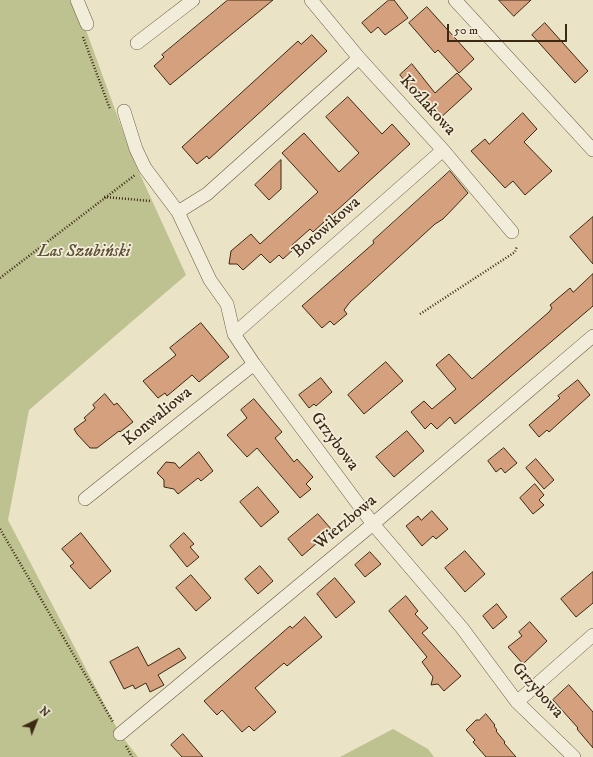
<!DOCTYPE html>
<html>
<head>
<meta charset="utf-8">
<style>
	body { margin:0 }
	#map { position:relative; width:593px; height:757px; overflow:hidden; background:#ebe3c6; font-family:"IM FELL DW Pica",serif }
	canvas { display:block }
	.north { position:absolute; left:16px; top:701px; width:40px; height:40px; -webkit-text-stroke:3px #f2edda; paint-order:stroke; rotate:43deg; font-size:11px; font-weight:700; line-height:16px; text-align:center; color:#3c2913 }
	.north::after { content:''; display:block; margin:auto; width:14px; height:18px; background:#3c2913; clip-path:polygon(50% 0,100% 100%,50% 72%,0 100%) }
	.scale { position:absolute; left:447px; top:24px; width:120px; height:18px; box-sizing:border-box; border:2px solid #3c2913; border-top:0; padding-left:5px; font-size:12px; line-height:14px; white-space:nowrap; color:#3c2913; -webkit-text-stroke:3px #f2edda; paint-order:stroke }
</style>
</head>
<body>
<div id="map">
<canvas width="593" height="757"></canvas>
<div class="north">N</div>
<div class="scale">50 m</div>
</div>
<script>
const context = document.querySelector('canvas').getContext('2d');
context.lineJoin = 'round';
function fill(path, color) {
  context.fillStyle = color;
  context.fill(path, 'evenodd');
}
function strokePath(path, color, width, dash) {
  context.strokeStyle = color;
  context.lineWidth = width;
  context.lineCap = dash ? 'butt' : 'round';
  context.setLineDash(dash || []);
  context.stroke(path);
}
function drawText(font, color, halo, rows, align = 'center') {
  context.font = font + ' "IM FELL DW Pica",serif';
  context.lineWidth = 3.5;
  context.setLineDash([]);
  context.textBaseline = 'middle';
  context.strokeStyle = halo;
  context.fillStyle = color;
  for (const [text, x, y, turn = 0] of rows) {
    context.save();
    context.translate(x, y);
    context.rotate((+turn || 0) * Math.PI / 180);
    context.textAlign = isNaN(turn) ? turn : align;
    if (halo) context.strokeText(text, 0, 0);
    context.fillText(text, 0, 0);
    context.restore();
  }
}
fill(new Path2D(`
	M0,0h75l58,159 53,116 -157,135 -21,110 112,214 18,23h-138z
	M393,729l35,20 6,8h-94z`), '#bec190');
const building = new Path2D(`
	M228,0h45l-103,85 -16,-19 10,-9 -2,-2z
	M389,0h5l14,18 -23,17 -7,-8 -7,6 -9,-10z
	M499,0h32l-17,16z
	M427,7l47,52 -15,14 -21,-23 -3,3 -26,-30z
	M545,23l43,48 -13,12 -43,-48z
	M312,35l15,16 -118,108 -2,-3 -10,8 -15,-17 116,-106 3,3z
	M412,64l23,29 22,-20 15,16 -34,31 -38,-45z
	M348,97l34,37 10,-10 18,20 -97,88 -3,-3 -18,16 3,3 -12,11 -4,-4 -9,8 -9,-9 -18,16 -6,-6h-8l2,-13 20,-17 9,10 58,-52 -36,-39 22,-20 35,39 20,-19 -33,-36z
	M523,113l14,16 -13,13 28,29 -27,24 -12,-14 -8,7 -34,-37 14,-12 4,5z
	M281,160v29l-12,11 -14,-15z
	M450,171l18,22 -25,26 -8,5 -85,78 -6,8 3,4 -13,11 -4,-4 -8,7 -20,-22 72,-63 -1,-2z
	M593,217v47l-23,-27z
	M593,274v32l-138,118 -5,-7 -13,12 -6,-6 -6,6 -14,-17 13,-11 8,8 24,-20 -20,-24 13,-11 23,25 77,-67 3,-4 -2,-3 20,-17 3,4z
	M201,323l28,34 -30,25 -7,-7 -25,21 -2,-3 -7,5 -15,-17 33,-26 -6,-7z
	M386,362l17,19 -39,33 -16,-19z
	M321,378l11,14 -16,14 -2,-2 -5,4 -10,-13z
	M578,380l12,15 -41,37 -2,-2 -8,7 -10,-12 31,-27 -2,-2z
	M105,394l9,11 3,-2 16,19 -13,10 -1,-1 -22,17h-7l-13,-14 -3,-5 12,-9 -2,-2 11,-10 -2,-3z
	M254,399l28,33 -7,6 19,24 3,-3 16,18 -7,7 5,5 -11,9 -43,-50 -10,9 -20,-22 20,-17 -6,-8z
	M407,431l17,20 -30,26 -18,-20z
	M504,448l13,15 -12,10 -4,-5 -5,4 -8,-11z
	M199,452l14,19 -12,10 -3,-3 -20,16 -4,-5 -10,-2v-7l-7,-7 9,-11 9,1 4,5z
	M536,459l18,21 -10,9 -18,-21z
	M535,484l9,11 -5,5 5,5 -11,9 -13,-16z
	M258,487l21,25 -18,15 -21,-25z
	M432,511l16,18 -12,10 -3,-3 -11,10 -16,-20 12,-10 3,4z
	M318,514l14,16 -30,26 -14,-17z
	M81,533l30,38 -21,18 -20,-23 4,-3 -12,-14z
	M184,533l10,11 -4,3 9,10 -12,10 -17,-21z
	M465,551l20,23 -20,18 -20,-24z
	M370,552l11,12 -16,13 -10,-12z
	M260,566l13,15 -15,13 -13,-15z
	M593,572v31l-17,14 -15,-18z
	M191,575l20,23 -15,13 -20,-23z
	M335,578l20,24 -19,16 -19,-24z
	M406,596l12,15 -3,3 13,14 -6,5 39,43 -17,15 -6,-7 -7,1 2,-8 -11,-15 5,-5 -38,-46z
	M497,604l10,13 -14,12 -10,-13z
	M305,617l17,20 -35,29 -3,-3 -29,25 21,24 -22,19 -5,-5 -7,6 -20,-22 -5,5 -13,-14 86,-75 2,2z
	M530,622l17,19 -24,23 -15,-17 14,-11 -3,-4z
	M138,647l10,19 31,-18 7,10 -28,17 6,10 -14,7 -4,-9 -11,6 -2,-4 -9,4 -14,-27z
	M569,685l24,27v36l-16,-19 1,-1 -25,-28z
	M486,714l9,11 -1,1 3,4 -1,1 9,11 -1,1 12,14h-30l-13,-15 2,-2 -9,-10 10,-10h3z
	M183,734l20,23h-21l-11,-12z`);
fill(building, '#d5a07e');
strokePath(building, '#3c2913', 1);
const minor = new Path2D(`
	M77,0l10,24
	M311,0l48,58 84,92 69,82
	M455,0l138,150
	M137,43l56,-43
	M124,111l12,38 9,19 33,44 32,68 17,24 7,30 20,30 119,160 89,104 55,74 57,55
	M178,212l29,-18 152,-136
	M234,334l209,-184
	M85,499l169,-135
	M517,702l76,-67
	M120,734l253,-210 220,-188`);
strokePath(minor, '#685840', 14);
strokePath(new Path2D(`
	M83,37l27,72
	M104,197l47,4
	M0,278l135,-103
	M420,314l95,-62 2,-6
	M0,529l113,193
	M126,746l6,11`), '#3c2913', 2.5, [1, 2]);
strokePath(minor, '#f2edda', 13);
drawText('17px', '#3c2913', '#f2edda', [
	["Koźlakowa",427,106,48],
	["Borowikowa",327,228,-41],
	["Konwaliowa",158,417,-39],
	["Grzybowa",334,442,53],
	["Wierzbowa",346,523,-40],
	["Grzybowa",537,691,48]
]);
drawText('italic 17px', '#5c4f32', '#f2edda', [
	["Las Szubiński",84,252]
]);
</script>
</body>
</html>
